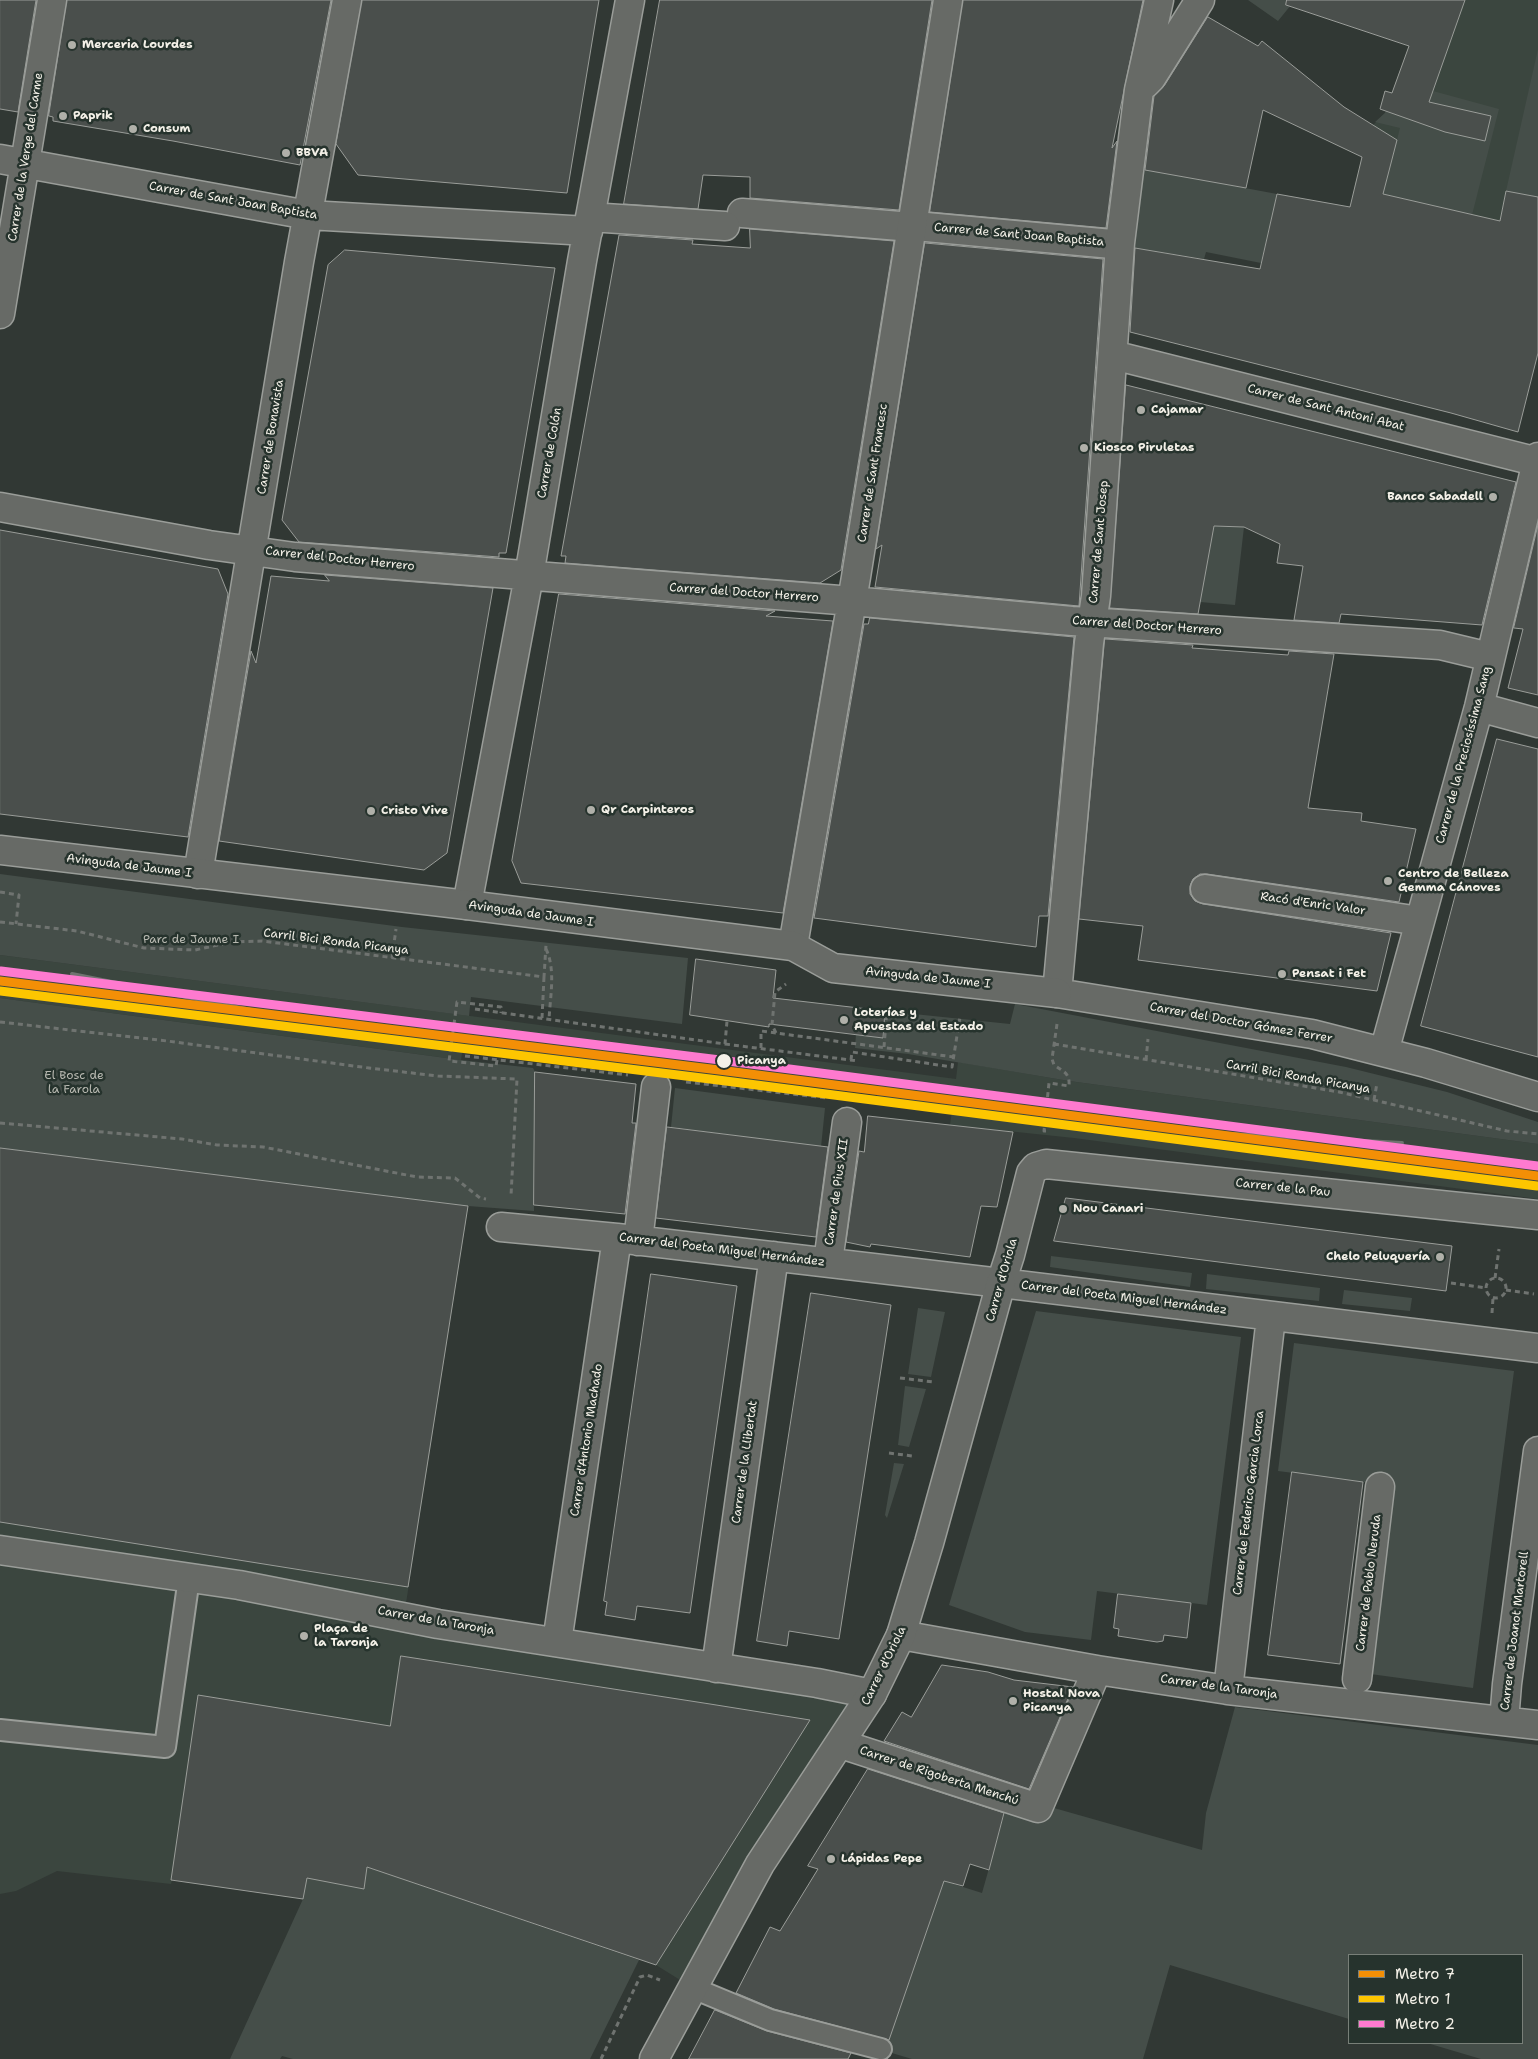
<!DOCTYPE html>
<html>
<head>
<meta charset="utf-8">
<style>
	body { margin:0 }
	#map { position:relative; width:1538px; height:2059px; overflow:hidden; background:#313834; font-family:"Shantell Sans",sans-serif }
	canvas { display:block }
	.legend { position:absolute; left:1348px; top:1954px; width:175px; height:90px; box-sizing:border-box; background:#26332d; border:1px solid #787f78; margin:0; padding:6px 9px; list-style:none; font-size:15px; color:#f4f1e8 }
	.legend li { display:flex; align-items:center; gap:10px; height:25px }
	.legend b { width:25px; border:1px solid #787f78 }
</style>
</head>
<body>
<div id="map">
<canvas width="1538" height="2059"></canvas>
<ul class="legend">
<li><b style="height:6px;background:#f38f06"></b>Metro 7</li>
<li><b style="height:6px;background:#fdc600"></b>Metro 1</li>
<li><b style="height:6px;background:#fe7acf"></b>Metro 2</li>
</ul>
</div>
<script>
const context = document.querySelector('canvas').getContext('2d');
context.lineJoin = 'round';
function fill(path, color) {
  context.fillStyle = color;
  context.fill(path, 'evenodd');
}
function strokePath(path, color, width, dash) {
  context.strokeStyle = color;
  context.lineWidth = width;
  context.lineCap = dash ? 'butt' : 'round';
  context.setLineDash(dash || []);
  context.stroke(path);
}
function drawText(font, color, halo, rows, align = 'center') {
  context.font = font + ' "Shantell Sans",sans-serif';
  context.lineWidth = 5;
  context.setLineDash([]);
  context.textBaseline = 'middle';
  context.strokeStyle = halo;
  context.fillStyle = color;
  for (const [text, x, y, turn = 0] of rows) {
    context.save();
    context.translate(x, y);
    context.rotate((+turn || 0) * Math.PI / 180);
    context.textAlign = isNaN(turn) ? turn : align;
    if (halo) context.strokeText(text, 0, 0);
    context.fillText(text, 0, 0);
    context.restore();
  }
}
fill(new Path2D(`
	M1425,0h113v230l-184,-42 17,-64 2,1 12,-12z
	M0,955l956,124 2,-17 111,19 469,63v55l-464,-61 -124,-13 2,-14 -75,-9v-7l-414,-49 -2,14 -461,-62z
	M0,1148l468,58 -64,410 468,78 -179,294 -37,-23 -288,-98 -4,22 -61,10 -131,-19 -1,4 -114,-13 -41,20 -16,3z`), '#3b463f');
fill(new Path2D(`
	M1248,0h47l-17,21z
	M1538,49v148l-32,-6z
	M1400,70l36,13 -3,8 66,18 -27,106 -89,-21 17,-66 -25,-6 10,-9z
	M1138,168l139,26 -16,69 -55,-11 -2,7 -75,-12z
	M1213,526l31,1 -9,78 -35,-3z
	M0,874l402,53 286,31 -6,66 -211,-27 -2,19 -469,-61z
	M0,998l461,62 72,8 2,4 -1,139 -66,-5 -468,-58z
	M1015,1004l331,63 101,25 91,30v22l-469,-63 -161,-27 -53,-6 1,-14 27,4 2,-27 125,13z
	M675,1088l150,20 -4,39 -95,41 6,-53 -61,-8z
	M1051,1256l141,17 -2,14 -140,-20z
	M1207,1274l113,14 -1,13 -113,-12z
	M1344,1290l68,8 -2,13 -68,-7z
	M918,1308l27,4 -14,65 -23,-3z
	M1036,1311l205,26 -34,268 -110,-14 -6,49 -66,-8 -76,-27z
	M1294,1343l220,28 -41,317 -110,-15 24,-188 -109,-14z
	M905,1386l21,3 -17,58 -11,-2z
	M894,1463l10,1 -17,54 -2,-3z
	M1235,1707l303,38v314h-57l-54,-16h95v-88h-173v64l-179,-54 -27,94h-231l-27,-8 59,-170 38,12 24,-85 32,10 16,-10 148,42 4,-37z
	M367,1867l272,93 -49,99h-297l-11,-3 -2,3h-50l73,-160 4,-21 57,11z`), '#454e49');
const building = new Path2D(`
	M0,0h36l-18,112 -18,-3z
	M67,0h264l-31,165 -127,-24 -120,-20v-4l-4,-1z
	M362,0h237l-32,193 -209,-18 -22,-31z
	M660,0h272l-33,210 -149,-12v-21l-47,-2 -5,34 -74,-5z
	M963,0h180l-31,148 5,-7 -11,87 -176,-16z
	M1287,0h178l-36,102 62,14 -6,25 -40,-9 -65,-23 5,-18 7,2 17,-47 -123,-41z
	M1208,17l50,29 4,-5 82,66 53,33 -14,54 117,27 6,-30 32,6v156l-20,79 -67,-19 -321,-81 5,-84 125,21 17,-75 73,13 12,-50 -99,-47 -17,78 -101,-18 9,-74 10,-10z
	M750,229l144,12 -53,329 -21,13 -255,-20 1,-7h-5l58,-321 74,5 -1,4 58,4z
	M925,243l178,16 -24,347 -204,-19 7,-42 -6,4z
	M345,250l210,18 -49,285h-7v4l-200,-15 -17,-22 46,-255z
	M1126,385l390,97 -34,143 -141,-11 -2,9 -45,-3 9,-54 -26,-3 3,-19 -36,-17 -30,-1 -16,88 -88,-6z
	M1538,525v170l-30,-7 15,-59 -9,-1z
	M0,530l218,39 10,25 -40,243 -188,-23z
	M325,575l168,13 -46,265 -23,17 -205,-29 32,-190 5,12 15,-87 58,5z
	M559,594l216,17 -9,5 67,5 -50,292 -262,-30 -9,-22z
	M870,618l204,19 -26,279h-9l-3,31 -222,-29 50,-294h4z
	M1105,639l88,6 -1,3 96,7 1,-4 45,3 -26,154 54,5 -1,8 55,8 -17,73 -192,-28h-7l-7,5 -3,7v8l5,7 8,3 188,29 -14,58 -239,-31 5,-34 -64,-7z
	M1497,739l41,10v308l-117,-31z
	M696,959l80,11 -3,28 112,13 -2,27 -114,-14v3l-79,-12z
	M535,1072l101,12 -4,39h4l-11,91 -91,-9z
	M868,1116l145,16 -16,75 -16,-1 -11,51 -99,-13 -1,3 -24,-5 13,-91 5,1z
	M667,1127l161,20 -12,90 -160,-19z
	M0,1148l468,58 -60,381 -408,-65z
	M1066,1198l386,48 -6,45 -392,-50z
	M651,1274l86,12 -47,327 -53,-7 -2,14 -30,-5 2,-13 -3,-1z
	M811,1293l80,12 -52,334 -50,-8 -2,15 -30,-5z
	M1292,1472l71,10 -23,182 -72,-9z
	M1118,1594l73,9 -4,35 -23,-3 -1,6 -6,1 -39,-6 1,-7 -5,-1z
	M401,1656l309,48 100,16 -154,245 -289,-98 -3,22 -57,-11 -4,21 -132,-19 27,-185 192,31z
	M942,1665l46,7 26,8 59,7 -44,102 -145,-48 18,-29 9,5z
	M868,1769l136,44 -15,57 -19,-6 -7,22 -19,-5 -55,159 -115,-31 -38,-16 34,-66 10,4 38,-62 -10,-3z
	M715,2010l52,21 84,22 -3,6h-159z`);
fill(building, '#4a4f4c');
strokePath(building, '#9a9d99', 1);
const service = new Path2D(`
	M0,1730l165,17 24,-169
	M693,1988l77,32 111,29`);
const pedestrian = new Path2D(`
	M742,213l158,13
	M926,227l186,17
	M1357,1679l23,-192`);
const minor = new Path2D(`
	M1159,0l-20,90 -19,153 -24,353 -7,47 -32,350 255,41 114,29 112,34
	M1145,84l6,-6 49,-78
	M0,159l308,56 280,16
	M590,217l135,9
	M0,314l52,-314
	M1113,355l425,107
	M0,507l209,38 86,12 557,44 220,20 368,24 50,12
	M1479,707l59,16
	M198,874l101,-612 48,-262
	M1205,889l215,32
	M467,905l62,-329 53,-315 48,-261
	M793,946l63,-369 92,-577
	M1384,1052l95,-345 59,-250
	M501,1227l116,11 384,45 537,65
	M638,1241l18,-154
	M828,1262l19,-140
	M1001,1283l9,-28 21,-82 5,-6 10,-3 492,51
	M0,1550l239,35 199,39 379,59 55,11
	M901,1635l196,35 131,20 310,35
	M557,1642l60,-404
	M716,1668l58,-412
	M1228,1690l43,-373
	M1504,1721l3,-37 31,-233
	M841,1744l197,64 59,-138`);
const tertiary = new Path2D(`
	M0,850l467,55 326,41 40,22 224,25
	M654,2059l106,-195 112,-170 29,-59 28,-92 72,-260`);
strokePath(service, '#9a9d99', 24);
strokePath(pedestrian, '#9a9d99', 31);
strokePath(minor, '#9a9d99', 31);
strokePath(tertiary, '#9a9d99', 31);
strokePath(new Path2D(`
	M0,892l19,3 -3,29
	M0,922l77,9 67,17 51,2 37,-8 30,-1 282,36 2,-32
	M546,949c10,21 4,48 3,71
	M392,958l4,-29
	M475,1009l250,35 2,-23
	M542,1018l2,-41
	M0,1022l167,19 202,27 69,8 79,3 -6,117
	M776,1033l-4,-8 3,-33 11,-8
	M725,1044l133,17
	M1054,1044l285,48 168,39 31,3
	M884,1047l3,-38
	M761,1048v-17l193,26
	M465,1056l163,19
	M497,1060l-1,6 -47,-5 8,-59 44,5v6
	M851,1060l1,-8 100,15 8,-50
	M1146,1060l2,-21
	M686,1082l141,16
	M1374,1100l3,-17
	M0,1123l182,16 35,6 46,2 154,30 38,1 25,20 6,1
	M1046,1131h-2l5,-48 20,3c1,-13 -5,-14 -15,-21l-2,-6 5,-35
	M1495,1278l4,-29
	M1486 1288a10 10 0 1 1 20 0a10 10 0 1 1-20 0Z
	M1451,1283l35,5
	M1506,1290l28,4
	M1492,1313l1,-15
	M900,1378l34,4
	M889,1453l23,3
	M601,2059l39,-82 7,-2 13,5`), '#6f7370', 3, [5, 4]);
strokePath(service, '#676a66', 20);
strokePath(pedestrian, '#676a66', 28);
strokePath(minor, '#676a66', 28);
strokePath(tertiary, '#676a66', 28);
strokePath(new Path2D(`
	M72,974l214,43
	M1211,1133l191,10`), '#6f7370', 4);
strokePath(new Path2D(`
	M0,981l719,89 819,106`), '#f38f06', 9);
strokePath(new Path2D(`
	M0,991l718,89 819,106`), '#fdc600', 9);
strokePath(new Path2D(`
	M1,971l719,89 818,106`), '#fe7acf', 9);
for (const [x, y, r, color] of [
	[72,45,5,"#b0b0a9"],
	[63,116,5,"#b0b0a9"],
	[133,129,5,"#b0b0a9"],
	[286,153,5,"#b0b0a9"],
	[1141,410,5,"#b0b0a9"],
	[1084,448,5,"#b0b0a9"],
	[1493,497,5,"#b0b0a9"],
	[591,810,5,"#b0b0a9"],
	[371,811,5,"#b0b0a9"],
	[1388,881,5,"#b0b0a9"],
	[1282,974,5,"#b0b0a9"],
	[844,1020,5,"#b0b0a9"],
	[724,1061,8,"#f4f1e8"],
	[1063,1209,5,"#b0b0a9"],
	[1440,1257,5,"#b0b0a9"],
	[304,1636,5,"#b0b0a9"],
	[1013,1701,5,"#b0b0a9"],
	[831,1859,5,"#b0b0a9"]
]) {
  const dot = new Path2D();
  dot.arc(x, y, r, 0, 2 * Math.PI);
  context.fillStyle = color;
  context.fill(dot);
  strokePath(dot, '#26332d', 2);
}
drawText('bold 12px', '#f4f1e8', '#26332d', [
	["Merceria Lourdes",82,45],
	["Paprik",73,116],
	["Consum",143,129],
	["BBVA",296,153],
	["Cajamar",1151,410],
	["Kiosco Piruletas",1094,448],
	["Banco Sabadell",1483,497,"right"],
	["Qr Carpinteros",601,810],
	["Cristo Vive",381,811],
	["Centro de Belleza",1398,874],
	["Gemma Cánoves",1398,888],
	["Pensat i Fet",1292,974],
	["Loterías y",854,1013],
	["Apuestas del Estado",854,1027],
	["Nou Canari",1073,1209],
	["Chelo Peluquería",1430,1257,"right"],
	["Plaça de",314,1629],
	["la Taronja",314,1643],
	["Hostal Nova",1023,1694],
	["Picanya",1023,1708],
	["Lápidas Pepe",841,1859]
], 'left');
drawText('12px', '#f4f1e8', '#26332d', [
	["Carrer de la Verge del Carme",26,157,-81],
	["Carrer de Sant Joan Baptista",233,201,10],
	["Carrer de Sant Joan Baptista",1019,235,5],
	["Carrer de Sant Antoni Abat",1326,408,14],
	["Carrer de Bonavista",271,437,-81],
	["Carrer de Colón",550,453,-80],
	["Carrer de Sant Francesc",873,473,-81],
	["Carrer de Sant Josep",1099,542,-85],
	["Carrer del Doctor Herrero",340,559,6],
	["Carrer del Doctor Herrero",744,593,4],
	["Carrer del Doctor Herrero",1147,626,4],
	["Carrer de la Preciosíssima Sang",1464,755,-75],
	["Avinguda de Jaume I",129,866,7],
	["Racó d'Enric Valor",1313,904,8],
	["Avinguda de Jaume I",531,914,8],
	["Carril Bici Ronda Picanya",336,942,7],
	["Avinguda de Jaume I",928,978,6],
	["Carrer del Doctor Gómez Ferrer",1241,1023,10],
	["Carril Bici Ronda Picanya",1298,1077,10],
	["Carrer de la Pau",1283,1188,6],
	["Carrer de Pius XII",837,1192,-82],
	["Carrer del Poeta Miguel Hernández",722,1250,7],
	["Carrer d'Oriola",1002,1280,-74],
	["Carrer del Poeta Miguel Hernández",1124,1298,7],
	["Carrer d'Antonio Machado",587,1440,-81],
	["Carrer de la Llibertat",745,1462,-82],
	["Carrer de Federico Garcia Lorca",1249,1503,-83],
	["Carrer de Pablo Neruda",1369,1583,-83],
	["Carrer de la Taronja",436,1621,10],
	["Carrer de Joanot Martorell",1515,1631,-83],
	["Carrer d'Oriola",884,1666,-64],
	["Carrer de la Taronja",1219,1687,8],
	["Carrer de Rigoberta Menchú",939,1776,18]
]);
drawText('12px', '#b8b9b1', '#26332d', [
	["Parc de Jaume I",191,940],
	["El Bosc de",74,1076],
	["la Farola",74,1090]
]);
drawText('bold 12px', '#f4f1e8', '#26332d', [
	["Picanya",737,1061]
], 'left');
</script>
</body>
</html>
